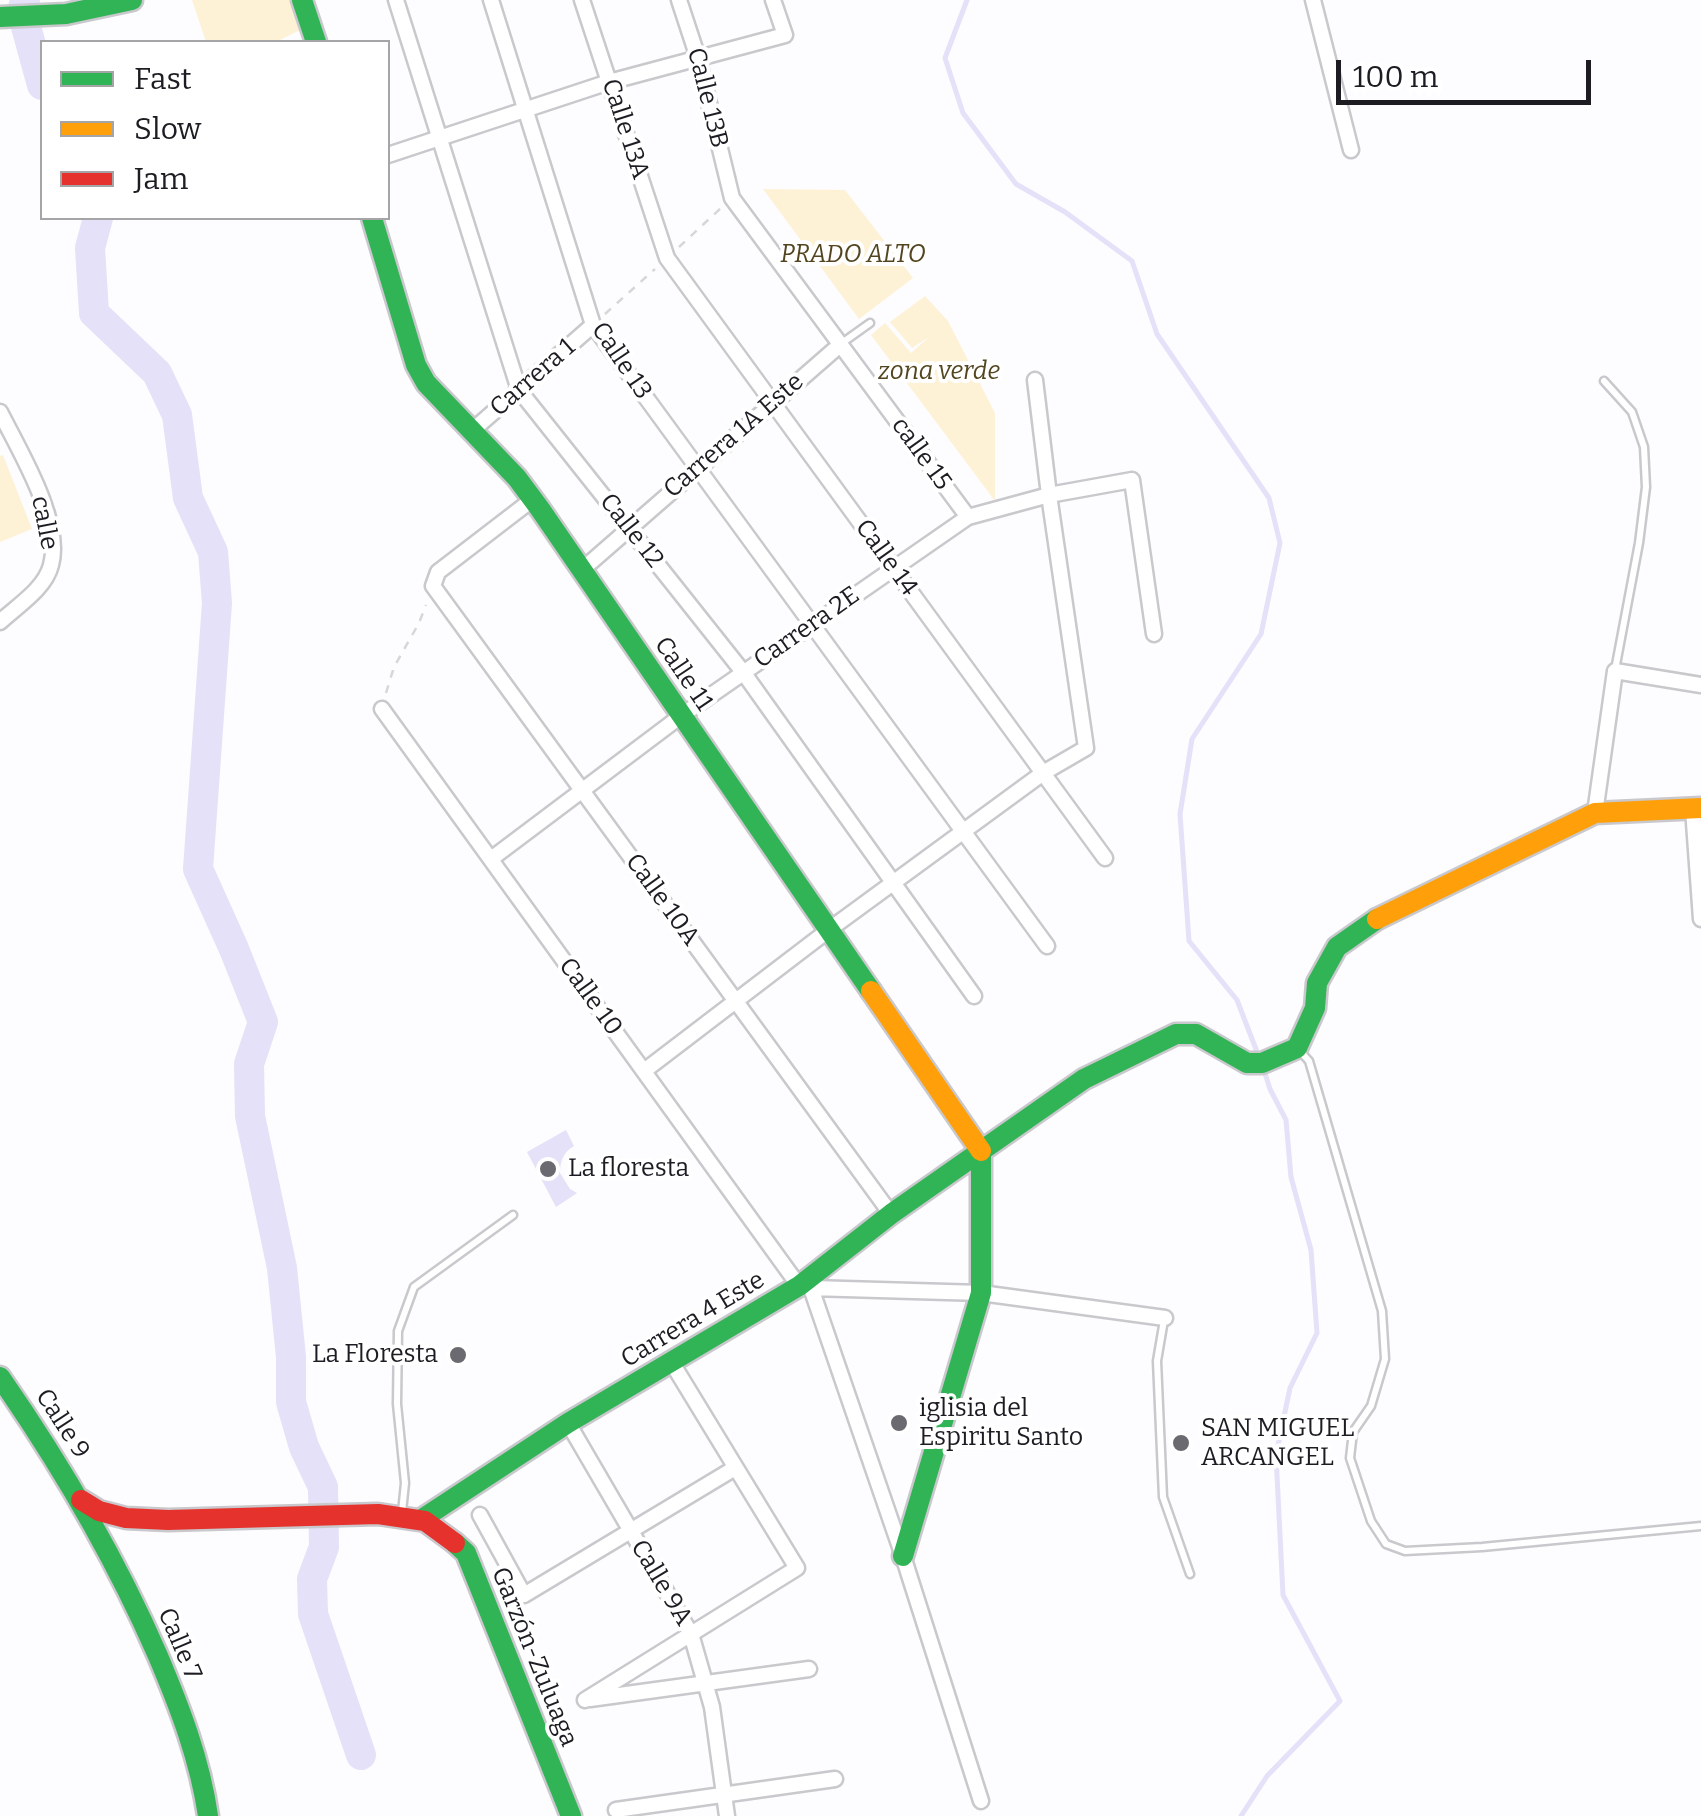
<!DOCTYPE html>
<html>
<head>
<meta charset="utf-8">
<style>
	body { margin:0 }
	#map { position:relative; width:1701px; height:1816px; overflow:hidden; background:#fdfcfe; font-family:Bitter,serif }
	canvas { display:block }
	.legend { position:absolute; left:40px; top:40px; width:350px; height:180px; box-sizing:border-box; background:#fff; border:2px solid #a5a4a7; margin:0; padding:12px 18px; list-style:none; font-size:30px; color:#1d1c23 }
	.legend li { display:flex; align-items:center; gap:20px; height:50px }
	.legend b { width:50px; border:2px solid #a5a4a7 }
	.scale { position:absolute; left:1336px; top:60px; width:255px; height:45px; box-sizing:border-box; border:5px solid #1d1c23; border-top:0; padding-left:12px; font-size:30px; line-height:35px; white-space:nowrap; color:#1d1c23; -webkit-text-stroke:8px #fff; paint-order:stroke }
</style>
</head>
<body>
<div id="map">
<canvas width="1701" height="1816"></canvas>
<ul class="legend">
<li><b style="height:12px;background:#30b455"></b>Fast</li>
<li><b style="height:12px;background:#ff9f0a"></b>Slow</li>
<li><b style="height:12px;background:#e5322d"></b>Jam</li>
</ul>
<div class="scale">100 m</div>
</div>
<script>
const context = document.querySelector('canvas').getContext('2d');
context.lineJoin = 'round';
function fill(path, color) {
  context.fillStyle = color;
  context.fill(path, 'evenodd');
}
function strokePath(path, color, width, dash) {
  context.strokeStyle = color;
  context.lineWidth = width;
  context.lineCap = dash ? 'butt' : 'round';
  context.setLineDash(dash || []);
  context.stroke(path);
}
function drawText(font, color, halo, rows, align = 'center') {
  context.font = font + ' Bitter,serif';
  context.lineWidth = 8;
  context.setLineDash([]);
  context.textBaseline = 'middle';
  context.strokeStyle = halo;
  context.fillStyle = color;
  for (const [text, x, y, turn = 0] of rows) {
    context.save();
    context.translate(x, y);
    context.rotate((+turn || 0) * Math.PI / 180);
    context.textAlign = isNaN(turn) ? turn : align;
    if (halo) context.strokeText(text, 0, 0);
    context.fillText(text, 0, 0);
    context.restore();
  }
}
fill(new Path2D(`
	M192,0h106l8,27 -30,15h-70z
	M763,189l82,1 68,88 -54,41z
	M925,296l23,25 47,92v88l-124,-166 14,-12 26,30 18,-16 -17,11 -22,-26z
	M3,455l29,74 -32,13v-86z`), '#fef2d6');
fill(new Path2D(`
	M566,1130l8,16c-11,6 -14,16 -14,27l10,16 7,4 -21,14 -29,-55z`), '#e4e1f8');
strokePath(new Path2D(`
	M967,0l-22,58 18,55 53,71 49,28 67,49 25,73 112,164 11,45 -19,91 -69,105 -12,75 9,127 48,59 22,57
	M1241,1816l26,-40 73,-75 -57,-106 -7,-140 14,-67 27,-55 -6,-83 -20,-73 -5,-57 -16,-31 -7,-22`), '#e4e1f8', 5);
strokePath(new Path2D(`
	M25,0l-3,12 20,73
	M98,218l-8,30 4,65 63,60 20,42 11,83 25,54 4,51 -19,266 36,80 29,73 -14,42 1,52 32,152 9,89v45l13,45 19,40 1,60 -12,32 1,35 48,141`), '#e4e1f8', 30);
const lane = new Path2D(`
	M842,343l28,-20
	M1604,381l28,31 12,35 2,40 -7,56 -24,127
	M1298,1049l11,12 73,250 3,48 -14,47 -18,26 -3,26 21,63 15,23 19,7 77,-4 219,-21
	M1164,1320l-7,41 6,136 27,77
	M402,1512l3,-29 -8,-79 1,-73 16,-44 99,-72`);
const street = new Path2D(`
	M396,0l123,390 224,282 231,324
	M491,0l102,325 454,621
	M582,0l85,258 438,600
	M679,0l19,58 34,140 236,319
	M1313,0l38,150
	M388,155l221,-73 176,-47 -12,-35
	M0,412c19,38 63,110 51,153 -6,24 -34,41 -51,57
	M473,430l120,-105
	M533,499l-95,73 -5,14 458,628
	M583,569l258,-225
	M382,709l417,577 12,2 92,268 78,245
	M1693,809l8,110
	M1595,813l20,-142 86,14
	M491,859l190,-143 287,-199 81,-22 -14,-115
	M644,1071l186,-142 213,-156 43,-25 -37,-253 83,-15 22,154
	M811,1288l170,5 184,25
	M568,1423l123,211 21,73 15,109
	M480,1515l44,80 211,-127
	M590,1699l219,-30
	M585,1700l212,-132 -125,-205
	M616,1810l219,-31`);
const fast = new Path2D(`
	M302,0l14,42
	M0,17l66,-3 66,-14
	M372,218l44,147 10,18 91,95 23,31 331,482
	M0,1377c61,88 115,180 158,279 22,52 42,104 50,160
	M422,1519l146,-96 231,-137 92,-72 193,-135 92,-45h20l51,29h15l35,-15 18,-40 2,-25 20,-36 40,-28
	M455,1543l11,10 105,263
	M903,1556l78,-263v-142`);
const slow = new Path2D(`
	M1377,919l218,-106 106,-5
	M871,991l110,160`);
const jam = new Path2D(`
	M81,1500l18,11 27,7 42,2 210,-6 47,7 30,22`);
strokePath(lane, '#c9c8cc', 11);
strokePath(street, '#c9c8cc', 19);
strokePath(fast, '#c9c8cc', 25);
strokePath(slow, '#c9c8cc', 25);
strokePath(jam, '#c9c8cc', 25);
strokePath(new Path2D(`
	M679,247l42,-39
	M605,314l50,-45
	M386,693l8,-26 25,-44 7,-18`), '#d7d7d7', 2.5, [8, 8]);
strokePath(lane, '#fff', 6);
strokePath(street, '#fff', 14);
strokePath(fast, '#30b455', 20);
strokePath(slow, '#ff9f0a', 20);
strokePath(jam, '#e5322d', 20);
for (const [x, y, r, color] of [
	[548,1169,10,"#6b6a70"],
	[458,1355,10,"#6b6a70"],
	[899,1423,10,"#6b6a70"],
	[1181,1443,10,"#6b6a70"]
]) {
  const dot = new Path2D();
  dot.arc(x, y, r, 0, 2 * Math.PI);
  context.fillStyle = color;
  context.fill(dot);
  strokePath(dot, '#fff', 4);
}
drawText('25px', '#1d1c23', '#fff', [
	["Calle 13B",707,98,76],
	["Calle 13A",625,129,72],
	["Calle 13",621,361,56],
	["Carrera 1",533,378,-41],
	["Carrera 1A Este",734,436,-41],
	["calle 15",921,454,54],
	["calle",44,523,79],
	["Calle 12",631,531,52],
	["Calle 14",886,558,54],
	["Carrera 2E",807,628,-35],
	["Calle 11",683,674,56],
	["Calle 10A",662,900,54],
	["Calle 10",590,997,54],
	["Carrera 4 Este",693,1320,-31],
	["Calle 9",62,1424,57],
	["Calle 9A",661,1583,59],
	["Calle 7",179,1644,67],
	["Garzón-Zuluaga",534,1657,68]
]);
drawText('italic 25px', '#534520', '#fff', [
	["PRADO ALTO",853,255],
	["zona verde",939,372]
]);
drawText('25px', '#1d1c23', '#fff', [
	["La floresta",568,1169],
	["La Floresta",438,1355,"right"],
	["iglisia del",919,1409],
	["Espiritu Santo",919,1438],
	["SAN MIGUEL",1201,1429],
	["ARCANGEL",1201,1458]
], 'left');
</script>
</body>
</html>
